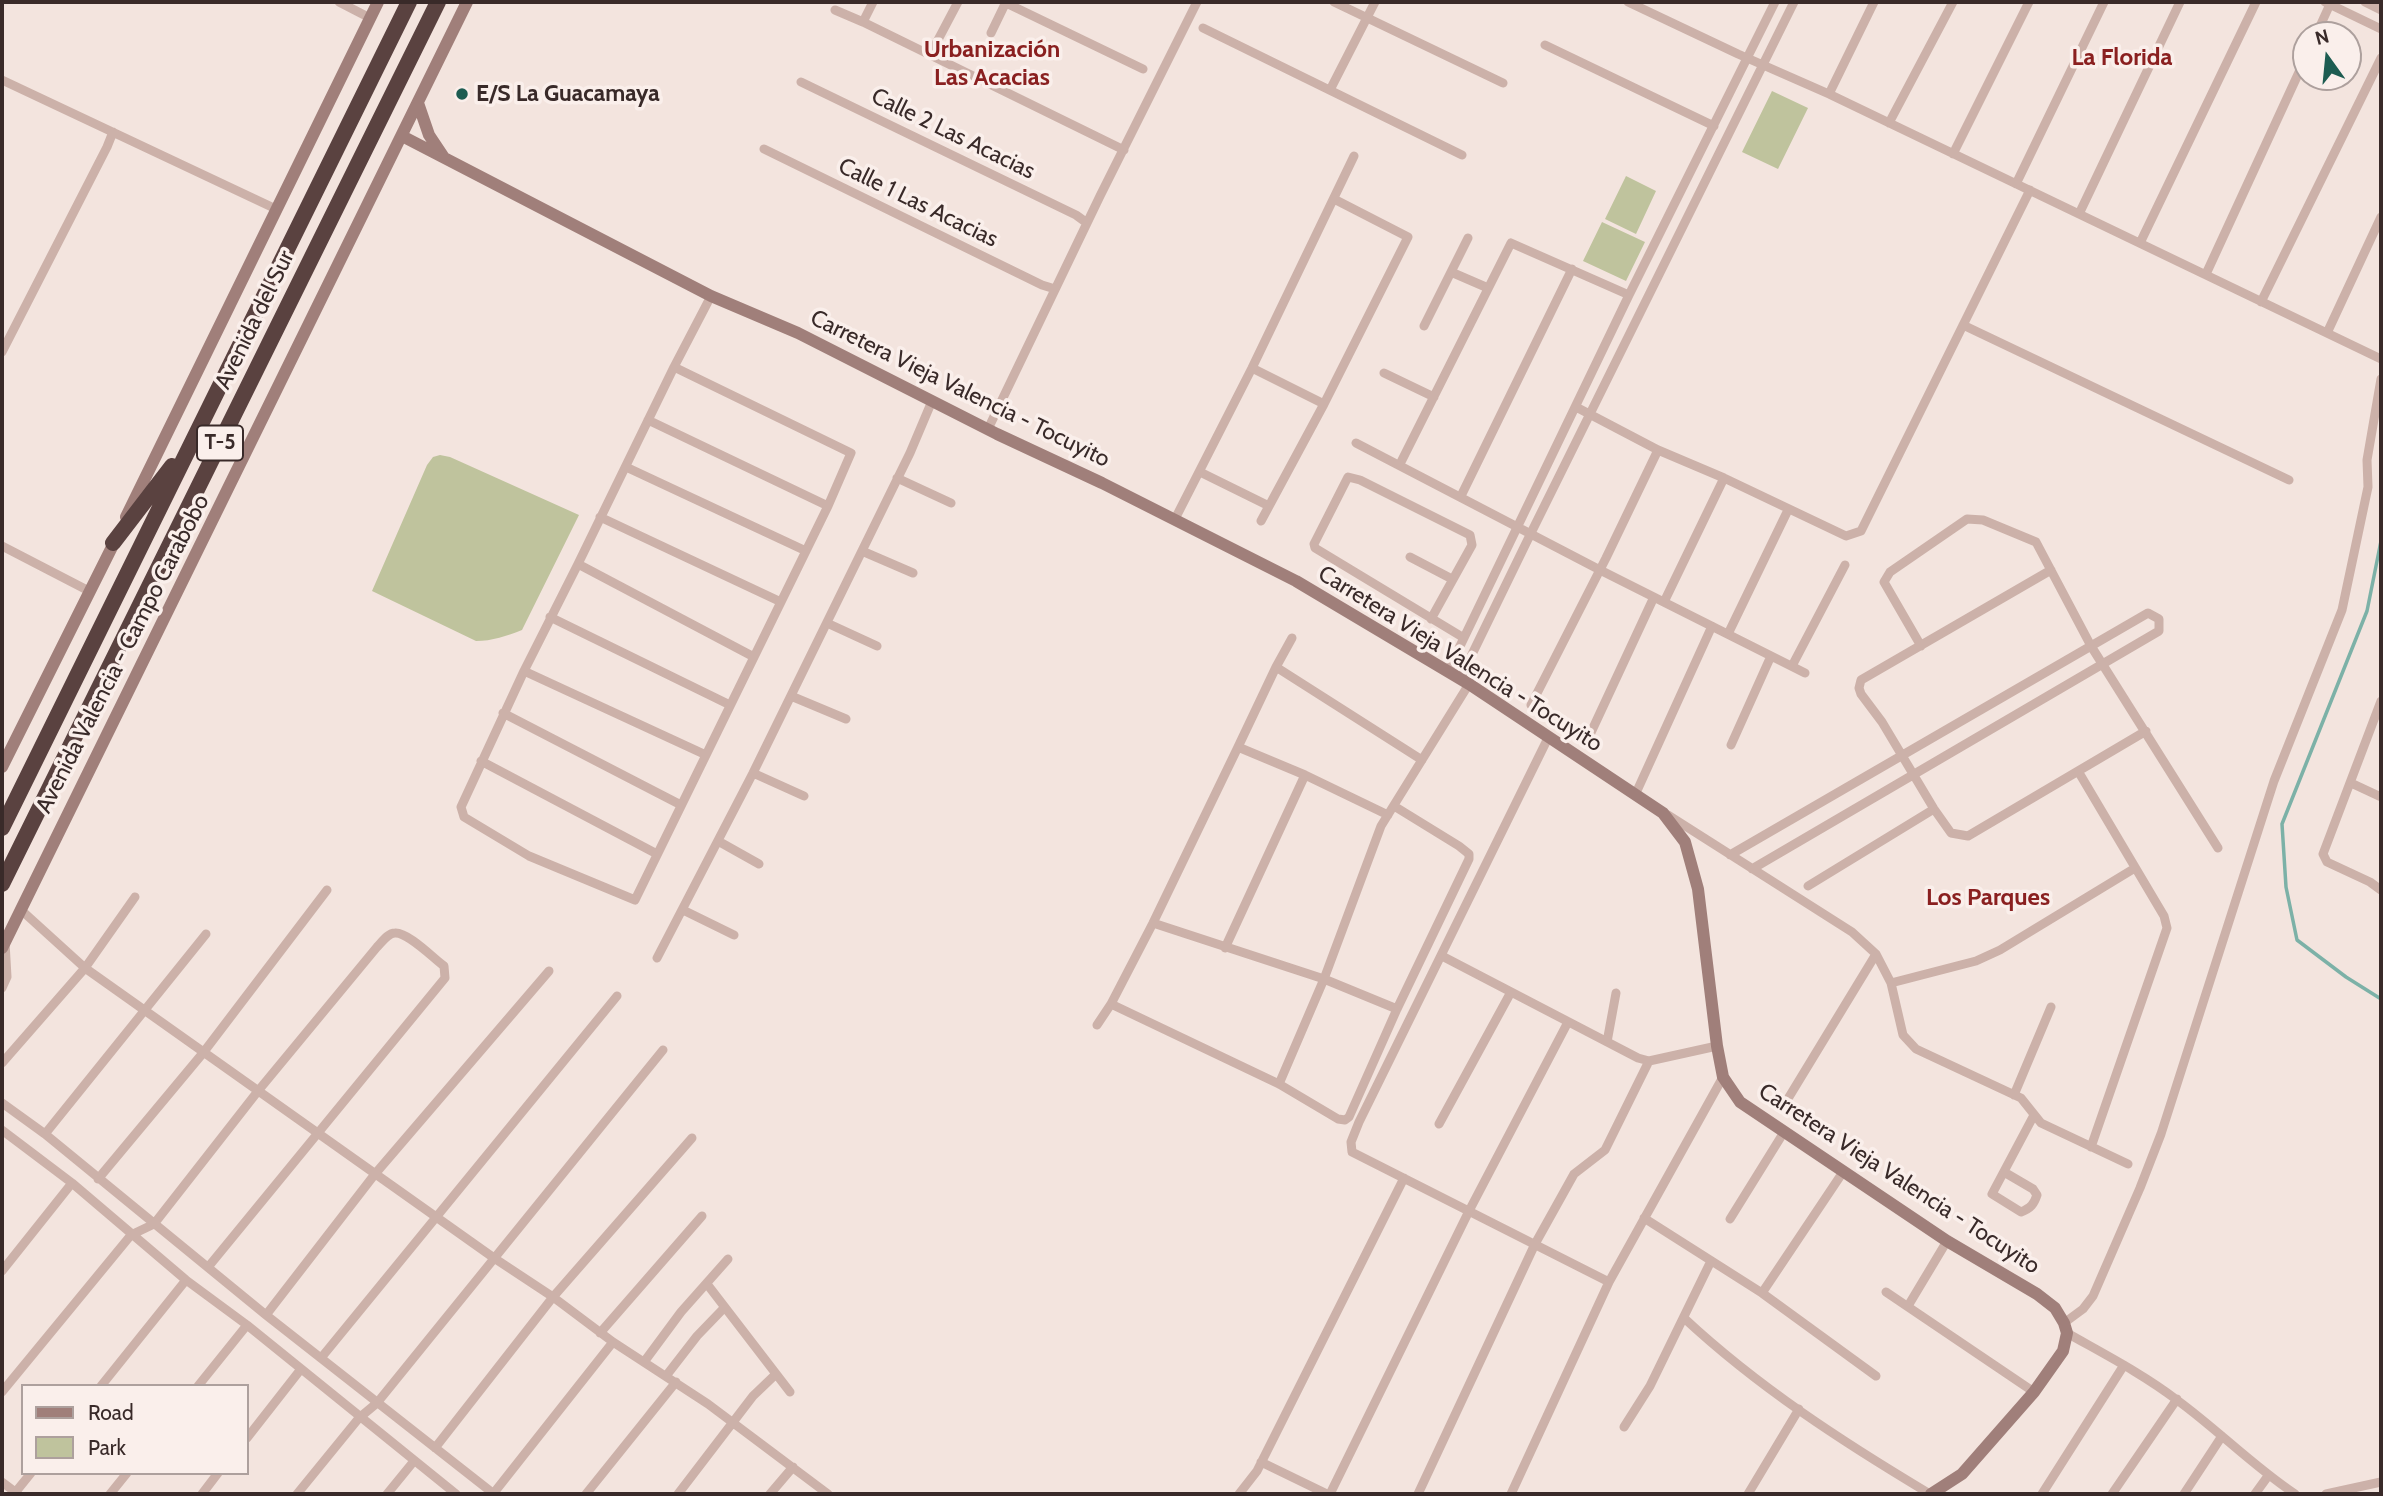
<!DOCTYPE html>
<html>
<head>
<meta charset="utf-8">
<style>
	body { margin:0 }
	#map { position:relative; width:2383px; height:1496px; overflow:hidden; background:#f3e4de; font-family:Cabin,sans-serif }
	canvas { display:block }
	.frame { position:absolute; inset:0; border:4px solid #392a29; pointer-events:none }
	.legend { position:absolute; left:21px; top:1384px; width:228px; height:91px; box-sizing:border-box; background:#faefeb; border:2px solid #ada09d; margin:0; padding:9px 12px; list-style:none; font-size:21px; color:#392a29 }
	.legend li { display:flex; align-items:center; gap:14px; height:35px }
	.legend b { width:35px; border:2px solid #ada09d }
	.north { position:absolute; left:2292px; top:21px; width:70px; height:70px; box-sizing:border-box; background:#faefeb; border:2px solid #ada09d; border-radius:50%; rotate:345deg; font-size:19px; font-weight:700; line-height:28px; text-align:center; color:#392a29 }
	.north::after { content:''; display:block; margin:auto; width:24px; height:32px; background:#1d5c51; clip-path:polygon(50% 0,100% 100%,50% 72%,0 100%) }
</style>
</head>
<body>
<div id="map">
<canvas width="2383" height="1496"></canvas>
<div class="frame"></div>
<ul class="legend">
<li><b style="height:9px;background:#a07f7a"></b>Road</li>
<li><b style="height:19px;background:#bfc39d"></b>Park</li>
</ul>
<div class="north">N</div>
</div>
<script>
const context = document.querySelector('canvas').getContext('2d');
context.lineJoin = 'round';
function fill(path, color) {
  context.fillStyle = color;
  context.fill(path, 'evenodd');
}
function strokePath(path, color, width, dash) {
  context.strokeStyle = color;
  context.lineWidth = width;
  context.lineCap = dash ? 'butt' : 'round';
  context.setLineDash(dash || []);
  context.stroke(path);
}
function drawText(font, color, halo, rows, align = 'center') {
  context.font = font + ' Cabin,sans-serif';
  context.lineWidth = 7;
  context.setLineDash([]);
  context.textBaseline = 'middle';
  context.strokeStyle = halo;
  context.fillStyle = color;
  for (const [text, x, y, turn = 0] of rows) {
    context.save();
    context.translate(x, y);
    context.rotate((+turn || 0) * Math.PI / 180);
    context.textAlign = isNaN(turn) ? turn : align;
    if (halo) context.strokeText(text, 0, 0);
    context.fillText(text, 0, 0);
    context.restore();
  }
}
fill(new Path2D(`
	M1772,91l36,17 -30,61 -36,-17z
	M1626,176l30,15 -20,43 -31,-15z
	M1602,222l43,20 -19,39 -43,-20z
	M440,455l10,2 129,58 -57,115c-15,6 -30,11 -46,11l-104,-50 55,-126 6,-8z`), '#bfc39d');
strokePath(new Path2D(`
	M2381,541l-14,70 -85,213 4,63 11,53 49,37 35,22`), '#7cb1a7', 3.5);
strokePath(new Path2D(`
	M339,2l31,16
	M873,2l-10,20 261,128
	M1334,2l169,81
	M1628,2l110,52 91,40 552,265
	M2325,2l56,27
	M2365,2l16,8
	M1006,3l137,66
	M835,10l28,12
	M1203,28l259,127
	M991,33l15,-31
	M2316,35l15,-33
	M1545,45l169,81
	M930,55l28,-53
	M2,80l274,129
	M801,82l275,133 11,8
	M1330,90l45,-88
	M1829,94l45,-92
	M1889,123l64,-121
	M764,149l278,136 13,4
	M1953,154l76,-152
	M2016,184l88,-182
	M2079,214l101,-212
	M2140,243l116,-241
	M1451,272l37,16
	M2206,274l100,-217
	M2261,302l120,-244
	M1963,325l326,155
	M1424,326l44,-88
	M2327,333l54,-116
	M2,352l105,-205 6,-15
	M674,367l177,86 -23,53 -193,394 -106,-44 -65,-39 -3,-10 63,-136 54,-107 96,-197 37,-71
	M1252,368l72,36
	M1384,373l50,24
	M1576,407l82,43 66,28 122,58 15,-5 169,-341
	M648,420l180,86
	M988,429l112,-233 97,-194
	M1356,443l244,127 205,103
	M1400,464l111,-221 118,52
	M626,467l180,84
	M1200,472l69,34
	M897,478l54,25
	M1461,496l111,-227
	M600,517l181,85
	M1175,519l77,-151 102,-212
	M1261,521l63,-117 84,-167 -74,-38
	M2,546l87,45
	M862,551l51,22
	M1410,557l42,22
	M578,564l176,93
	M2051,570l-190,110 -2,8 2,6 21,28 52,87 17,24 17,3 178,-105
	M1664,602l60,-124
	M550,617l180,88
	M1431,619l41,-74 -2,-10 -110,-55 -12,-3 -34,67 1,4 149,90
	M827,623l50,23
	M1728,634l60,-124
	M1921,646l-37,-64 6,-10 77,-53 16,1 53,22 55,104 127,202
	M1792,666l53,-101
	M1276,667l146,93
	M524,671l182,84
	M1448,671l181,-376 146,-293
	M1460,679l71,-146 263,-531
	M791,696l55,23
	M2381,701l-58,153 4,8 43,20 11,8
	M1531,705l75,-147 52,-108
	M503,713l178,92
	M1548,738l-189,384 -8,20 1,10 257,130
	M1587,741l67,-144
	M1731,745l40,-89
	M1238,747l38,-80 16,-29
	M481,761l176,93
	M2078,771l86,145 3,12 -76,219
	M753,773l51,23
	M2351,783l30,14
	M1636,793l76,-167
	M1388,815l-83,-40 -67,-28 -85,176 -42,81 168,80 59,35 7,1 4,-3 48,-108 72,-150v-5l-10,-8 -65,-40
	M1668,815l184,117 24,22 15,29 12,52 13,14 105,49 20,25 87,41
	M718,841l41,23
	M1730,855l418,-242 11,6v12l-407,238
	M1808,886l126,-77
	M20,909l65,59 409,290 59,39 60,45 95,62 120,90
	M683,910l51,25
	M1153,923l171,56 73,30
	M1225,948l80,-173
	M1442,956l196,102 11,3 68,-15
	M657,958l96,-185 157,-320 22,-52
	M1891,983l85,-22 24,-11 135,-82
	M2,988l5,-11 -2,-35
	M1097,1025l14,-21
	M1607,1042l9,-49
	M2,1063l83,-95 50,-71
	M1279,1084l45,-105 57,-153 88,-142
	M2014,1095l37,-88
	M1789,1097l87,-143
	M2,1103l43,31 221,181 228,179
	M1439,1124l72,-132
	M2,1130l70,53 114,97 61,45 209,169
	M45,1134l161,-200
	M2004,1172l29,17 4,6c-3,9 -6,13 -16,17l-29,-18 42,-79
	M98,1179l105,-126 124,-163
	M1644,1218l118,75 114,83
	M1730,1219l54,-87
	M2,1271l70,-88
	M707,1284l83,108
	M1886,1292l148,100
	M1762,1293l81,-121
	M1908,1306l39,-65
	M266,1315l109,-141 174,-203
	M1684,1318c74,69 159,124 246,176
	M2064,1323l19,-14 10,-13 47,-108 21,-54 113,-353 68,-171 26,-123 -1,-27 14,-81
	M600,1333l102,-117
	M2067,1333c37,21 76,41 110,67 41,30 76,66 118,94
	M321,1358l296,-362
	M644,1362l37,-50 47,-53
	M666,1376l31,-40 27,-28
	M101,1386l85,-106
	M198,1386l49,-61
	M2,1392l129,-157 23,-11 104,-133 119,-144c5,-5 11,-14 18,-14 13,-1 38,25 49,33l1,12 -236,288
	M1624,1427l26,-41 61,-125
	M247,1438l54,-69
	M435,1448l118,-151 139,-159
	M1261,1462l66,32
	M2,1482l16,12
	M14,1494l17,-21
	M110,1494l17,-21
	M202,1494l16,-21
	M297,1494l62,-76 18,-15 286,-353
	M387,1494l27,-33
	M493,1494l120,-152
	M586,1494l90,-112
	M678,1494l75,-98 23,-22
	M770,1494l23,-27
	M1239,1494l18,-23 147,-293
	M1330,1494l139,-283 99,-189
	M1418,1494l117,-250 39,-70 31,-24 44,-89
	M1511,1494l98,-212 114,-205
	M1748,1494l51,-85
	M2042,1494l82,-129
	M2112,1494l65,-95
	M2184,1494l38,-58
	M2255,1494l13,-18
	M2326,1494l55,-12`), '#ccb1a9', 9);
strokePath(new Path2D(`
	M418,103l11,32 14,21
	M402,136l309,160 87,37 199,101 105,49 194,98 173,103 194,129 22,29 13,47 19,157 6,31 17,25 207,139 90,53 18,14 9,15 3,10 -4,18 -29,41 -72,82 -31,20
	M126,517l252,-515
	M2,767l115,-230
	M2,948l465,-946`), '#a07f7a', 12);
strokePath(new Path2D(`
	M113,543l59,-77
	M2,828l407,-826
	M2,884l436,-882`), '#5a4240', 16);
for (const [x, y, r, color] of [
	[462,94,7,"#1d5c51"]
]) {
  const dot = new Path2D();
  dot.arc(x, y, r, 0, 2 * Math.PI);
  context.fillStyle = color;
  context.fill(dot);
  strokePath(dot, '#faefeb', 2.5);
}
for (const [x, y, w] of [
	[220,443,46]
]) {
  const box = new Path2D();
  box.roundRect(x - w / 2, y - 17.5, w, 35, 5);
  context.fillStyle = '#faefeb';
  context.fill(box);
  strokePath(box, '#392a29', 2);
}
drawText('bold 21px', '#392a29', null, [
	["T-5",220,443]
]);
drawText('bold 23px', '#392a29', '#faefeb', [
	["E/S La Guacamaya",476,94]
], 'left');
drawText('23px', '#392a29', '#faefeb', [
	["Calle 2 Las Acacias",953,134,26],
	["Calle 1 Las Acacias",918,203,26],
	["Avenida del Sur",255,320,-64],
	["Carretera Vieja Valencia - Tocuyito",960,389,26],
	["Avenida Valencia - Campo Carabobo",123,654,-63],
	["Carretera Vieja Valencia - Tocuyito",1460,659,32],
	["Carretera Vieja Valencia - Tocuyito",1899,1179,33]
]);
drawText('bold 24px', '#8a2020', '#faefeb', [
	["Urbanización",992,50],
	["Las Acacias",992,78],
	["La Florida",2122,58],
	["Los Parques",1988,898]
]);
</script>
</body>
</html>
